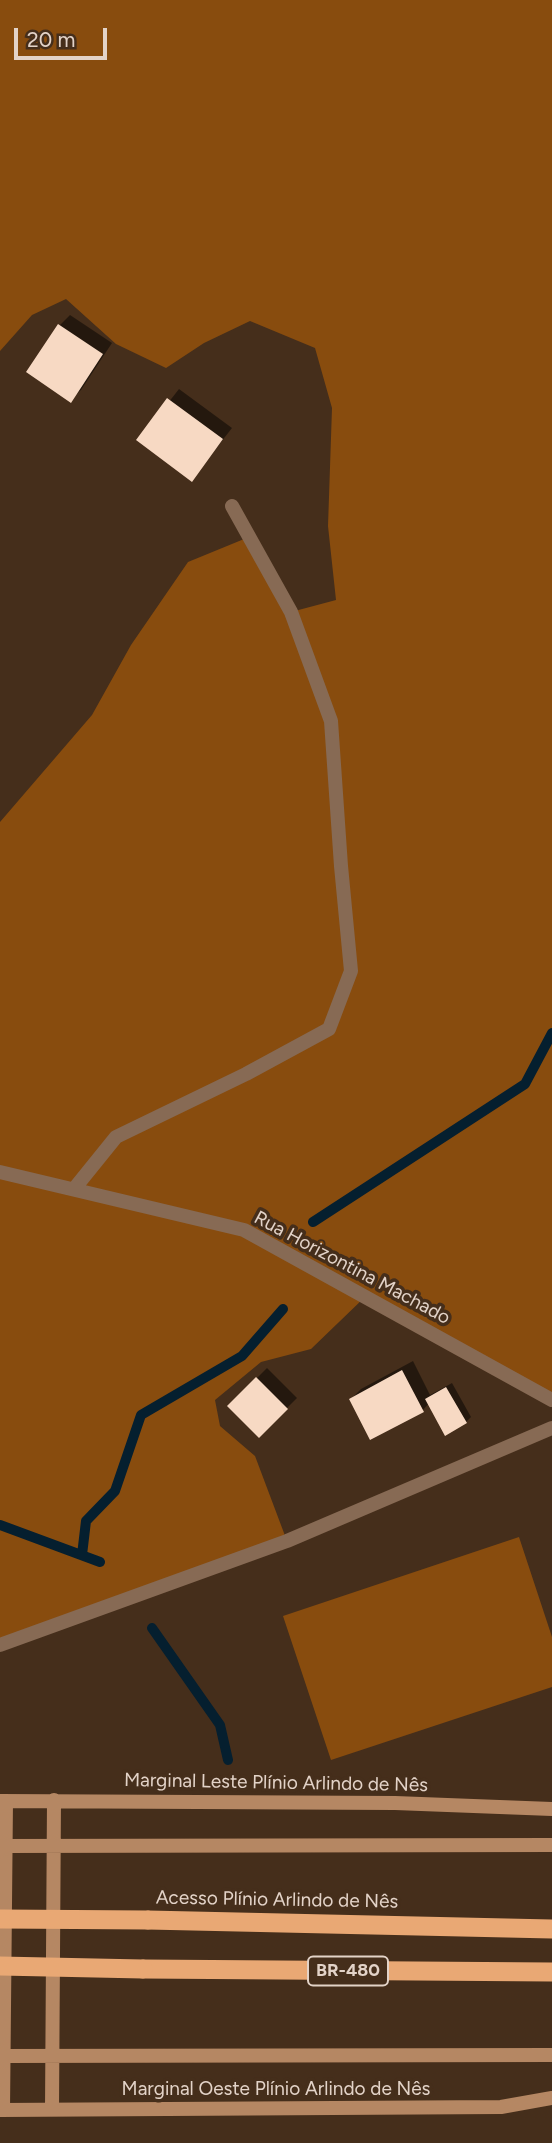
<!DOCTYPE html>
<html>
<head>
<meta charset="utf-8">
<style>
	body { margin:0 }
	#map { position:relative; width:552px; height:2143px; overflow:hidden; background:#452e1b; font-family:Figtree,sans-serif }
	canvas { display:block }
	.scale { position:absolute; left:14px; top:28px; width:93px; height:32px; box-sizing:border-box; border:4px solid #e3d3c8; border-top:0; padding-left:9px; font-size:21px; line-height:24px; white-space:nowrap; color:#e3d3c8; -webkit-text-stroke:5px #452e1b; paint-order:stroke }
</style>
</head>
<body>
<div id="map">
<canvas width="552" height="2143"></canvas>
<div class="scale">20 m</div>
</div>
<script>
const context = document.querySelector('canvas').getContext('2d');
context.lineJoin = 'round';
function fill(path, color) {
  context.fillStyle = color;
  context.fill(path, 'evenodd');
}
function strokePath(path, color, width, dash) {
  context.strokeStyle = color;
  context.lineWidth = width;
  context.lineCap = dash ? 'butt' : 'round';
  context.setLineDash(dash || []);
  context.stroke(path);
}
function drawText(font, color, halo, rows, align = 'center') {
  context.font = font + ' Figtree,sans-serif';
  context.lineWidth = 7;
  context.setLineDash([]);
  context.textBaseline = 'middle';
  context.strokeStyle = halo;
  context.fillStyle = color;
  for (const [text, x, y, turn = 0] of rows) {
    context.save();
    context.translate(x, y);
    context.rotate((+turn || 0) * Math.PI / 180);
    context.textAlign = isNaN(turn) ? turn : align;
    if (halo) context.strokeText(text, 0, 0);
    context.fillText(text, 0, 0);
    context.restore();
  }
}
fill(new Path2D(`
	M0,0h552v1400l-186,-104 -55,53 -50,13 -46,38 5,26 35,30 32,85 -287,104v-823l92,-107 39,-70 57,-83 61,-25 42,75 45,-12 -8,-74 4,-118 -17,-60 -65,-27 -46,22 -38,25 -50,-24 -50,-45 -34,16 -32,36z
	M519,1537l33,100v50l-221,73 -48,-144z`), '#884c0e');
fill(new Path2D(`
	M70,315l42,28 -31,47 -11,10 -10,-75z
	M179,389l53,39 -40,51 -53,-39z
	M413,1361l17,34 22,-12 19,34 -5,5 -37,-19 -6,7 -72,-11 10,-10z
	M267,1368l30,30 -38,38 -30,-30z`), '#0007');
strokePath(new Path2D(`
	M313,1222l212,-138 27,-51
	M0,1525l100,37
	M82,1555l4,-34 29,-30 26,-76 101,-59 41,-47
	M152,1628l68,97 8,35`), '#051f2f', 10);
fill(new Path2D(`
	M58,324l45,30 -32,49 -45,-31z
	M167,398l56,41 -31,43 -56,-42z
	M402,1370l22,42 -54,28 -21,-41z
	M256,1377l32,32 -29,29 -32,-32z
	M446,1387l21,36 -22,13 -20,-37z`), '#f7d9c3');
strokePath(new Path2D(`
	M0,1172l244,58 308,170
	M74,1189l42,-52 130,-63 83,-45 22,-58 -10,-105 -10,-145 -40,-109 -59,-106
	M0,1645l287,-104 265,-113`), '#876a54', 14);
strokePath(new Path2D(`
	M0,1801l395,2 157,6
	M0,1846l552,-1
	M0,2056l552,-1
	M52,2109l2,-309
	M0,2110l501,-3 51,-9
	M3,2110l3,-309`), '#b58763', 14);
strokePath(new Path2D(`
	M148,1920l404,9
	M143,1969l409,3`), '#e9a874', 19);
strokePath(new Path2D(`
	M0,1919l148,1
	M0,1966l143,3`), '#e9a874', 19);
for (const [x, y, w] of [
	[348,1971,80]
]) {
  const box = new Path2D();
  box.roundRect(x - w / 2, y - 14.5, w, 29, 5);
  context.fillStyle = '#452e1b';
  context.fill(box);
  strokePath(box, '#e3d3c8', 2);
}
drawText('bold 18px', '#e3d3c8', null, [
	["BR-480",348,1971]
]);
drawText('19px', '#e3d3c8', '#452e1b', [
	["Rua Horizontina Machado",352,1268,28],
	["Marginal Leste Plínio Arlindo de Nês",276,1783,1],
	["Acesso Plínio Arlindo de Nês",277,1900,1],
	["Marginal Oeste Plínio Arlindo de Nês",276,2089]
]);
</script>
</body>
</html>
